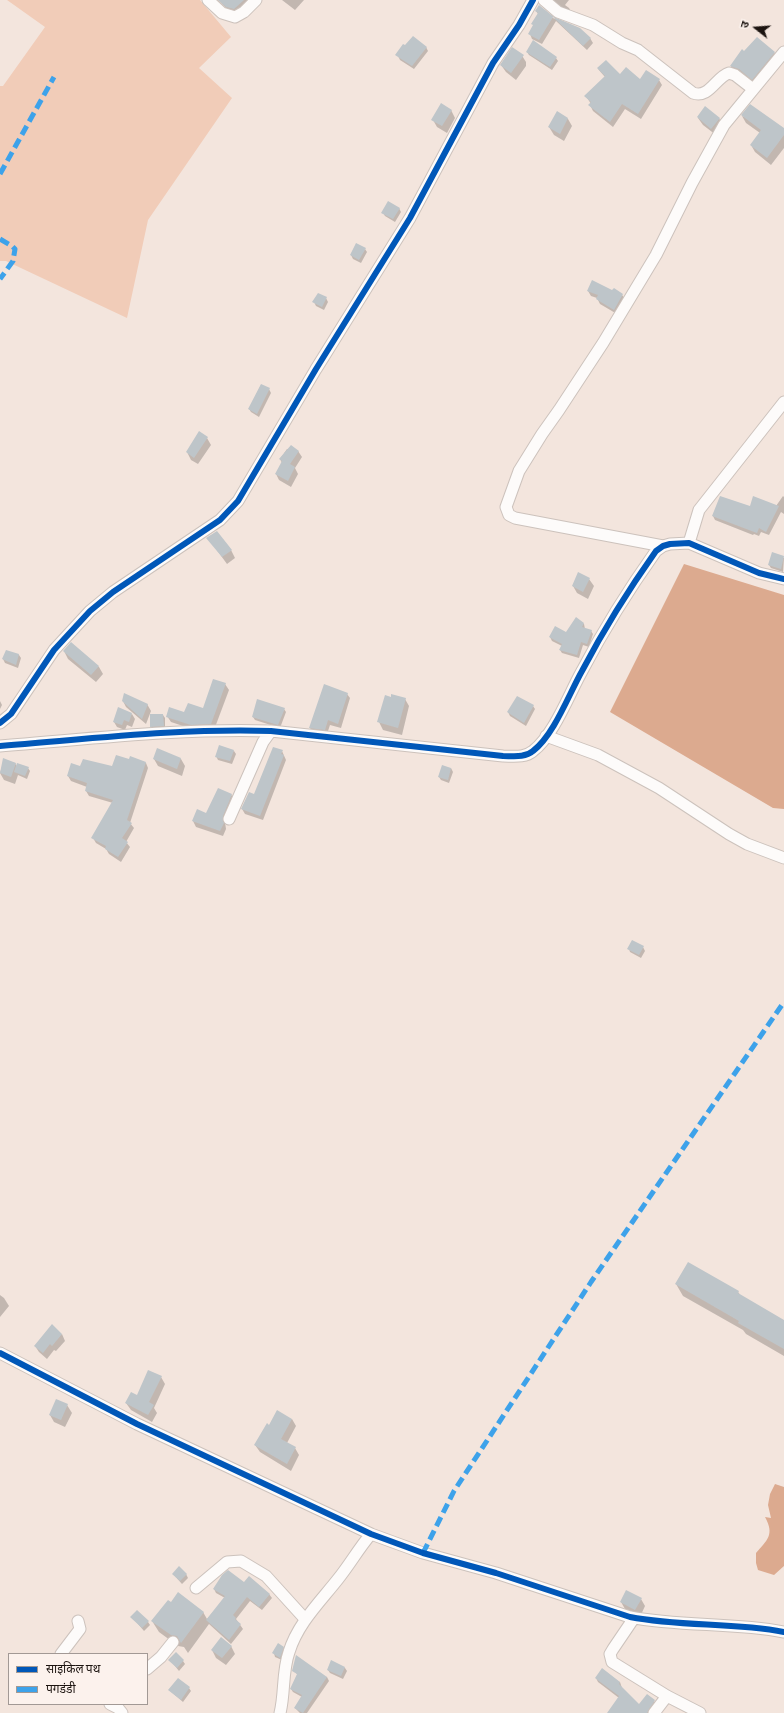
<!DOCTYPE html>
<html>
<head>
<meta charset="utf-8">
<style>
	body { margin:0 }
	#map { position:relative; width:784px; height:1713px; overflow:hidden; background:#f3e5dd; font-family:Commissioner,"Noto Sans Devanagari",sans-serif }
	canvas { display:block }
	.legend { position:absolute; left:8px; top:1653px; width:140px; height:52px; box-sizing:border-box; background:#fcf2ed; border:1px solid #a29995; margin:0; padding:5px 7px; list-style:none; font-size:12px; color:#1c1410 }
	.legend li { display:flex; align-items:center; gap:8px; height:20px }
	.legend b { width:20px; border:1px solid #a29995 }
	.north { position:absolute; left:736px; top:8px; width:40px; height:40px; -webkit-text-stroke:3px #fcf2ed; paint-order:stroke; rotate:287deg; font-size:11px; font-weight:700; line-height:16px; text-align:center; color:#1c1410 }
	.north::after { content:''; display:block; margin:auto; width:14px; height:18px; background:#1c1410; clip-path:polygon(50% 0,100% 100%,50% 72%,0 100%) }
</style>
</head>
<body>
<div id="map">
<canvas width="784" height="1713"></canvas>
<ul class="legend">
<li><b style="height:5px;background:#0057b8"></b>साइकिल पथ</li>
<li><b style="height:5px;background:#3da2ea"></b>पगडंडी</li>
</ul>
<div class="north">उ</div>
</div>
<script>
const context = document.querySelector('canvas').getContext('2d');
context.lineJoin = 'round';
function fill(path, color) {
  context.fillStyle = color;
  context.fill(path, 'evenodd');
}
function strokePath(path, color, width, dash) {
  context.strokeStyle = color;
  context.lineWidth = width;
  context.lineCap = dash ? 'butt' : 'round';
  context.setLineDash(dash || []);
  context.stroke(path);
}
fill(new Path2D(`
	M7,0h193l31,37 -32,31 33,30 -84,122 -21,98 -121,-57h-6v-175h3l42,-59z`), '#f1ccb8');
fill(new Path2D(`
	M684,564l100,31v214l-11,-1 -163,-96z
	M775,1484l9,3v79l-10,9 -16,-5 -2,-7v-10c11,-13 19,-18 9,-36l6,1 -3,-13 2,-11z`), '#dcaa8f');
fill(new Path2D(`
	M218,0h33l-14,13 -8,-2z
	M282,0h22l-9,10z
	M551,0h18l-4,5 4,3 4,7z
	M539,6l14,12 27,11 10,9 3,5 -6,7 -31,-29 -14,23 -10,-5 -2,-5 8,-20 -2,-3z
	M426,47l2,4 -14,18 -14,-9 -2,-4z
	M527,52l29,6 2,3 -6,9 -23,-15z
	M774,52l3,6 -21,27 -22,-13 -3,-6 14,-13z
	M521,54l5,8v4l-10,14 -10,-8 -5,-7z
	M598,69l22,7 20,4h19l3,5 -21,34 -16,-10 -12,18 -20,-16 -3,-6 1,-1 -5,-8 19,-19z
	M451,110l4,8 -8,15 -10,-6 -4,-7z
	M557,113l11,6 4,7 -8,15 -10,-6 -5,-8z
	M742,116l42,13v19l-13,17 -16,-13 -4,-7 9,-12 -14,-10z
	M698,118h21l4,8 -7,9 -13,-10z
	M399,208l2,4 -6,10 -10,-6 -2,-3z
	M365,249l2,3 -6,11 -8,-4 -2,-4z
	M588,291l34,4 4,5 -9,14 -17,-10 -3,-6 -6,-2z
	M326,298l2,4 -4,8 -8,-4 -2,-4z
	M261,385l8,4 2,4 -12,24 -8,-5 -2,-3z
	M207,438l4,7 -13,19 -7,-4 -4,-8z
	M287,449l11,2 4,6 -7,11 3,6 -7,13 -12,-7 -3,-6 6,-11 -2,-4z
	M783,496l1,1v17l-3,-2 -12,23 -8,-3 -2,4 -5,-2 -1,1 -38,-15 -2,-4 37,-8 26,-2z
	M208,538l23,12 4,8 -8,6z
	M773,553l11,5 -1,14 -12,-4 -2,-3z
	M589,579l5,7 -6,13 -11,-6 -4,-7z
	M576,619l8,5 1,5 6,2 2,3 -4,13 -6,-2 -4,13 -17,-5 -2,-3 2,-4 -10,-5 -2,-4 16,-4z
	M71,643l28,24 4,7 -7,8 -28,-23 -4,-8z
	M7,651l12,4 2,3 -3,10 -13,-5 -2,-4z
	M225,684l4,6 -15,40h-19l-24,-8 -4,-6 37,-6z
	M347,694l3,4 -9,30 -11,-3 -3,9 -14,-2 -3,-4z
	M405,699l4,7 -7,29 -19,-5 -4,-8z
	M0,701l2,4 -2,4z
	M123,701l24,3 4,7 -5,13 -20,-17z
	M533,706l2,3 -9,17 -16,-10 -2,-4z
	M284,709l2,3 -6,16 -25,-8 -2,-3z
	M132,714l3,5 -3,8 -5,-2 -2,5 -8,-3 -3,-5z
	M163,715l2,3v11l-12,1 -2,-4z
	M158,750l23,9 4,7 -3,10 -24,-10 -4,-7z
	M234,751l2,3 -4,10 -14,-4 -2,-4z
	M282,751l4,9 -23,60 -18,-6 -3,-5 13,-14z
	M4,760l11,3 2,4 11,1 2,3 -3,8 -9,-4 -3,9 -11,-4 -4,-7z
	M146,763l2,5 -18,55 4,5 -8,14 4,5 -9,15 -12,-8 -3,-5 -10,-6 -3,-5 20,-35 -24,-7 -3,-5 1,-4 -16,-6 -3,-5 13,-9h31z
	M451,768l2,4 -4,11 -8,-3 -2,-3z
	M232,795l3,6 -10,21 1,7 -3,7 -27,-9 -3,-6 14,-7z
	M643,947l2,4 -4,7 -11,-6 -1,-3z
	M676,1284l62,8 3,4 43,25v35l-38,-22 -3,-4 -60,-34z
	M0,1295l4,3 5,8 -9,11z
	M62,1334l3,7 -9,10 -2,-1 -7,9 -8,-7 -4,-6z
	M161,1377l4,7 -11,24 3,5 -5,9 -21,-12 -5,-7 11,-7z
	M67,1405l5,8 -7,14 -11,-5 -4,-7z
	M292,1419l4,7 -9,17 8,5 4,7 -8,16 -31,-19 -5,-7 15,-19z
	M173,1574h13l2,4 -6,6z
	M244,1583l25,11 3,4 -10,12 -12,-9 -14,18 7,10 -12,15 -22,-20 -21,29 -4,-6 -6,-1 -19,-14 -7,-11 51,-9 4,7 18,-21 -9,-5 -2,-4z
	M641,1599l4,7 -5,11 -15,-8 -4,-7z
	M132,1617l16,5 2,3 -6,6z
	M231,1646l4,8 -9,11 -10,-7 -4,-8z
	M283,1647l2,4 -3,9 -7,-3 -1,-4z
	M170,1660l13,1 2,3 -6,7z
	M332,1662l13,6 2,3 -4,8 -13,-6 -2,-3z
	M293,1670l34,7 2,4 -22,32h-7l-5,-5 7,-11 -9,-5 -2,-3 7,-14z
	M596,1678l24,4 2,6 17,18 15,-5 3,5 -6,7h-39l7,-15 -21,-16z
	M189,1688l2,3 -8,11 -14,-12z`), '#0003');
fill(new Path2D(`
	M218,0h26l-10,9 -8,-2z
	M539,5l15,12 26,11 11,10 -8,8 -30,-29 -14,23 -11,-6 5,-9 -2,-1 7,-11 -3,-2z
	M413,36l14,11 -15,19 -17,-11 8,-11 2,1z
	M757,37l18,15 -23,28 -13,-11 -9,-3 12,-17 2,2z
	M533,40l24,17 -7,10 -24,-15z
	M512,47l12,8 -13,18 -11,-8z
	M606,60l14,14 6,-7 14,12 6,-9 14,9 -22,35 -16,-10 -12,18 -22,-17 3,-3 -7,-6 21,-20 -8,-8z
	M441,103l11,7 -10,16 -11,-6z
	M750,104l34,24v7l-17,23 -17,-13 11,-15 -20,-15z
	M705,106l15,12 -9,11 -14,-12z
	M557,111l11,7 -8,16 -12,-7z
	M388,201l12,7 -7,11 -12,-6z
	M356,243l10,5 -7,12 -9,-5z
	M592,280l20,10 2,-2 9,6 -9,16 -18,-11 2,-4 -11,-4z
	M318,293l9,4 -5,10 -10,-5z
	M261,384l9,4 -13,26 -9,-5z
	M199,431l9,6 -14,21 -8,-6z
	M291,445l8,6 -9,13 5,3 -7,14 -13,-7 7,-13 -3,-2z
	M720,496l30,10 3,-10 26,10 -13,26 -7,-4 -2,5 -45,-17z
	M217,531l15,19 -10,7 -16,-19z
	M772,552l12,4 -3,13 -13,-4z
	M578,572l12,6 -7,14 -11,-6z
	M576,617l8,6 -2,4 10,3 -5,14 -6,-2 -4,13 -18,-5 3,-6 -13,-7 6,-11 11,6z
	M71,642l28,24 -8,9 -28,-24z
	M6,650l13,4 -3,11 -14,-6z
	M213,679l13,4 -15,41 -20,1 -25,-8 3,-10 15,5 4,-9 15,5z
	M324,684l24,9 -10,31 -10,-4 -3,10 -16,-2z
	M124,693l24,11 -6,15 -20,-18z
	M391,694l15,4 -8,30 -21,-6 8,-27 6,2z
	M517,696l17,9 -10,18 -17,-11z
	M257,699l28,9 -7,17 -26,-8z
	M118,707l14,6 -3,9 -5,-2 -2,5 -9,-3z
	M150,714h13l1,12 -14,1z
	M219,745l15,5 -4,11 -15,-4z
	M273,747l10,3 -2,4 3,1 -24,61 -19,-7 8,-17 5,2z
	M157,748l24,10 -4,11 -24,-10z
	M116,755l13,4 1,-3 16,6 -19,58 5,3 -10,15 6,4 -10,15 -13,-8 1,-3 -15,-8 22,-38 -28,-9 2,-8 -20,-7 4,-13 9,3 3,-7 29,7z
	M3,758l13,5 -5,14 -11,-4z
	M17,763l12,4 -4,9 -11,-4z
	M442,765l9,3 -3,12 -10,-3z
	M218,788l14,6 -9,22 1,7 -4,8 -28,-10 5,-12 9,4z
	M632,940l12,6 -5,9 -12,-6z
	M688,1262l51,29 -1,2 46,27v29l-46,-26 1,-2 -64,-37z
	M52,1324l10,10 -10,12 -2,-2 -7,9 -9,-7z
	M148,1370l14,6 -13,26 5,3 -6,10 -23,-12 6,-11 6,3z
	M56,1399l12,5 -7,16 -12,-5z
	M277,1410l15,9 -11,20 15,8 -9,17 -33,-19 13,-22 2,2z
	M179,1566l8,8 -7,7 -8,-7z
	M228,1570l16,12 5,-6 21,18 -11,13 -12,-10 -14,18 3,3 -1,1 6,5 -12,16 -23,-20 19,-24 -12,-7 9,-14z
	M626,1590l16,8 -7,12 -15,-8z
	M178,1592l26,20 -23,31 -4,-7 -6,-1 -20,-14 17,-21 3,2z
	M137,1610l12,11 -7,7 -12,-11z
	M221,1637l11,9 -10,12 -11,-8z
	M278,1643l6,4 -4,11 -8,-5z
	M176,1652l8,8 -7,8 -9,-8z
	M296,1655l31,22 -24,36 -9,-5 8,-13 -12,-6 7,-15 -5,-3z
	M331,1660l14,7 -4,9 -14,-6z
	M602,1668l18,14 -1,2 20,20 8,-10 8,6 -8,13h-40l12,-17 -24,-18z
	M178,1678l12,9 -9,13 -13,-10z`), '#bec5c9');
const street = new Path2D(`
	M208,0l14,13 13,4 9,-5 12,-12
	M544,0l14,12 35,13 29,18 16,7 55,43c16,6 23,-16 36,-20l6,2 18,14
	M689,543l10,-33 85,-108
	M663,546l-148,-28 -6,-3 -3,-8 13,-36 23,-37 17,-24 44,-67 53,-88 36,-72 32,-58 60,-73
	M0,723l11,-9 43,-64 36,-39 23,-19 107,-72 18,-19 78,-132 94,-151 83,-155 26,-38 14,-25
	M546,736l52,19 61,33 70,46 18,10 37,14
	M0,746c90,-7 181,-18 271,-15l232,25c10,0 22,2 30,-5 21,-16 36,-57 49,-80 22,-42 47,-82 74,-120l7,-5 7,-2 19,-1 70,30 25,6
	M229,819l34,-77 8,-11
	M0,1353l137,71 234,110 52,19 73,20 134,44c51,10 103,5 154,15
	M196,1588l31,-26 14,-1 25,15 39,43
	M634,1618l-21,31 -3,5 2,8 55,34 33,17
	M61,1654l19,-25 -2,-8
	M147,1669l14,-12 12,-15
	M110,1704l8,4 4,5
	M280,1713c5,-20 2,-41 9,-61 9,-29 31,-50 49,-73 12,-15 21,-31 33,-45
	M654,1713l13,-17`);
strokePath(street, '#ccc2bc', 13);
strokePath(street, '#fdfbfa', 11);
strokePath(new Path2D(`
	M0,174l54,-97
	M0,239l12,7 3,3 -2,12 -13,18
	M423,1553l31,-62 137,-209 193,-280`), '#3da2ea', 5, [10, 5]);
strokePath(new Path2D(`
	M0,723l11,-9 43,-64 36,-39 23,-19 107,-72 18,-19 78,-132 94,-151 83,-155 26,-38 14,-25
	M0,746c90,-7 181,-18 271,-15l232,25c10,0 22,2 30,-5 21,-16 36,-57 49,-80 22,-42 47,-82 74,-120l7,-5 7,-2 19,-1 70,30 25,6
	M0,1353l137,71 234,110 52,19 73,20 134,44c51,10 103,5 154,15`), '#0057b8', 6);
</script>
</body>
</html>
